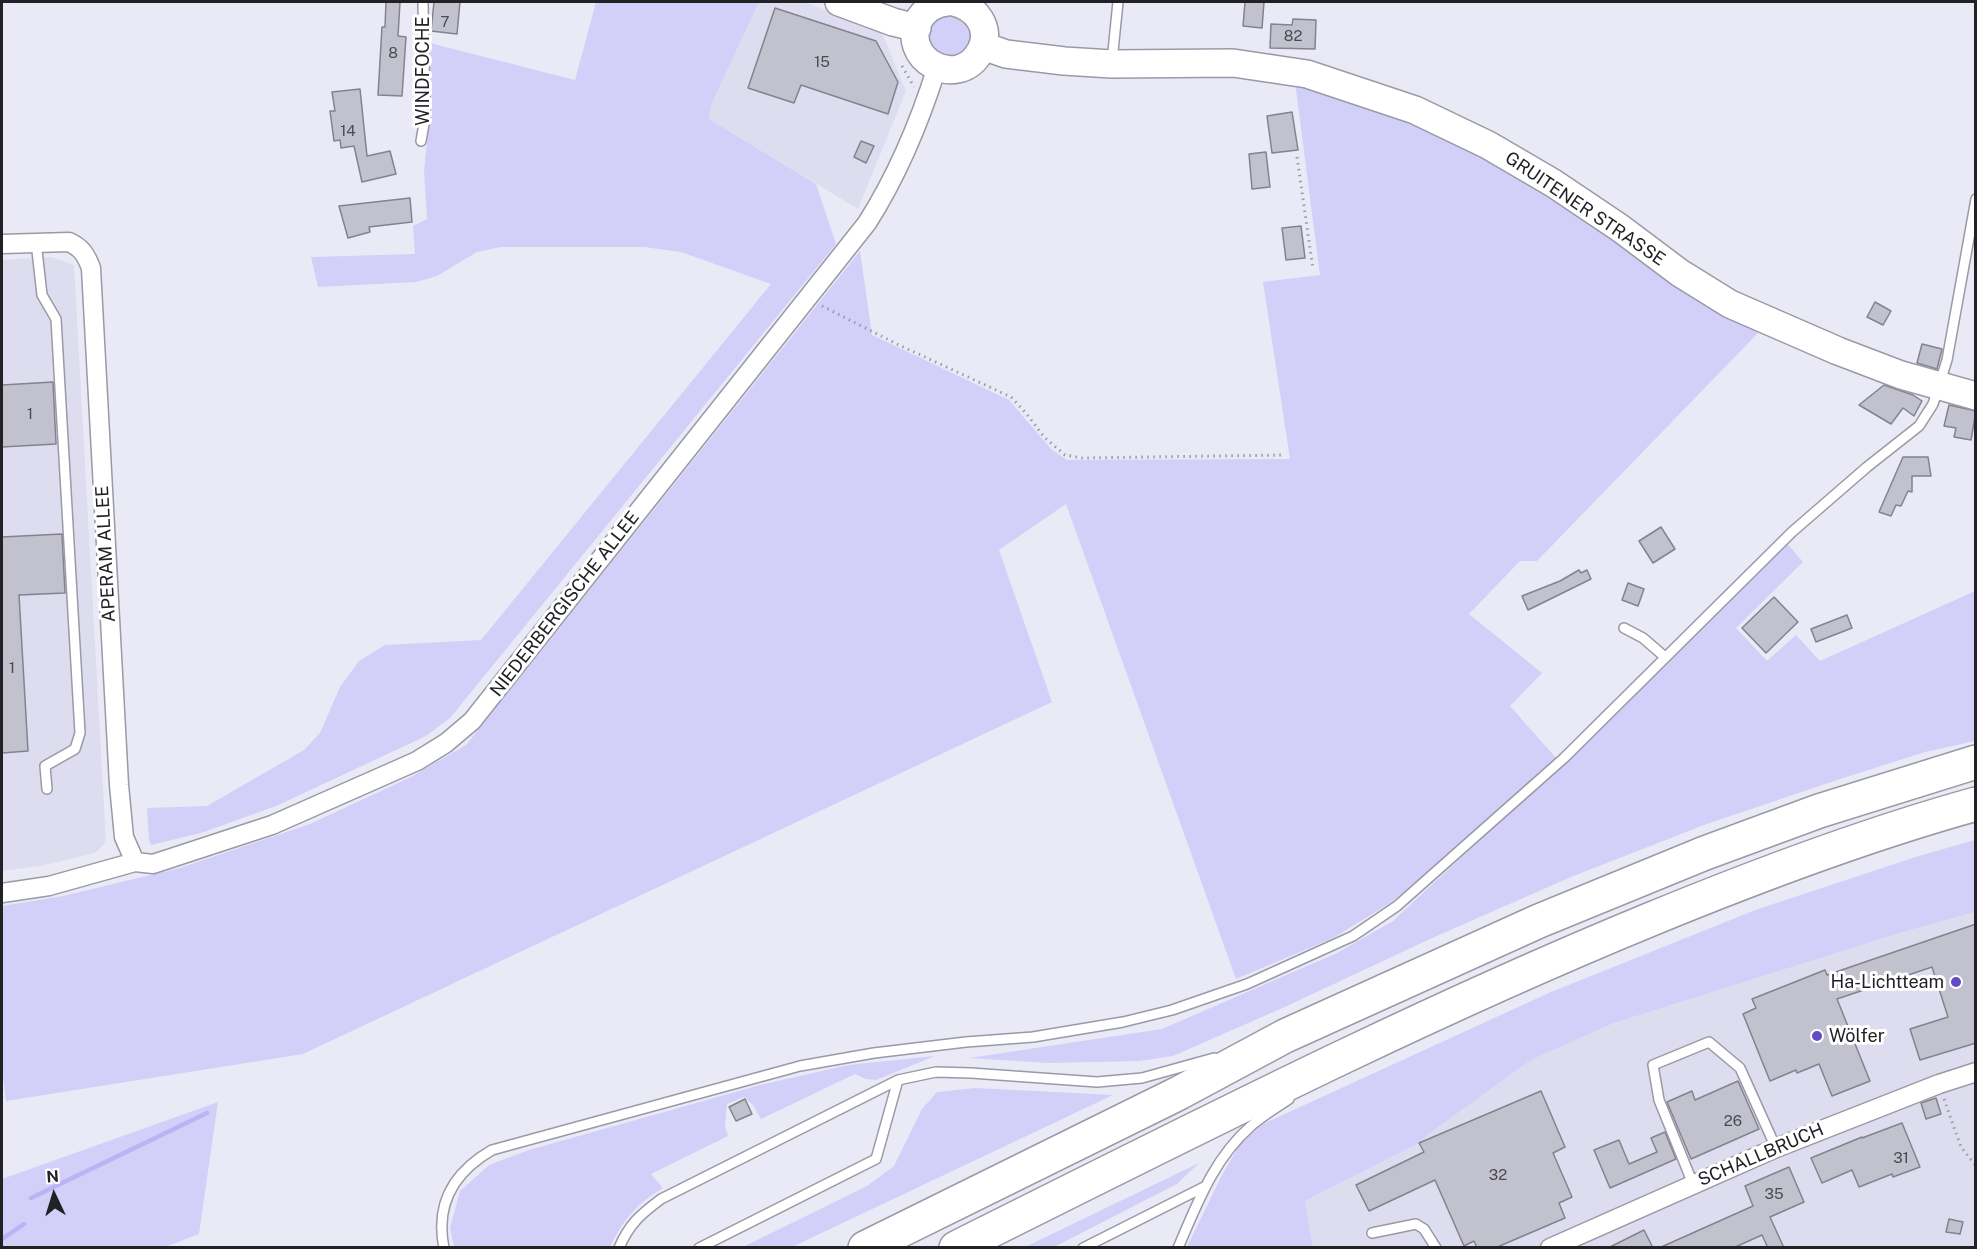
<!DOCTYPE html>
<html>
<head>
<meta charset="utf-8">
<style>
	body { margin:0 }
	#map { position:relative; width:1977px; height:1249px; overflow:hidden; background:#eaeaf6; font-family:"Public Sans",sans-serif }
	canvas { display:block }
	.frame { position:absolute; inset:0; border:3px solid #222126; pointer-events:none }
	.north { position:absolute; left:24px; top:1165px; width:60px; height:60px; -webkit-text-stroke:4px #fff; paint-order:stroke; rotate:356deg; font-size:16px; font-weight:700; line-height:24px; text-align:center; color:#222126 }
	.north::after { content:''; display:block; margin:auto; width:21px; height:27px; background:#222126; clip-path:polygon(50% 0,100% 100%,50% 72%,0 100%) }
</style>
</head>
<body>
<div id="map">
<canvas width="1977" height="1249"></canvas>
<div class="frame"></div>
<div class="north">N</div>
</div>
<script>
const context = document.querySelector('canvas').getContext('2d');
context.lineJoin = 'round';
function fill(path, color) {
  context.fillStyle = color;
  context.fill(path, 'evenodd');
}
function strokePath(path, color, width, dash) {
  context.strokeStyle = color;
  context.lineWidth = width;
  context.lineCap = dash ? 'butt' : 'round';
  context.setLineDash(dash || []);
  context.stroke(path);
}
function drawText(font, color, halo, rows, align = 'center') {
  context.font = font + ' "Public Sans",sans-serif';
  context.lineWidth = 6;
  context.setLineDash([]);
  context.textBaseline = 'middle';
  context.strokeStyle = halo;
  context.fillStyle = color;
  for (const [text, x, y, turn = 0] of rows) {
    context.save();
    context.translate(x, y);
    context.rotate((+turn || 0) * Math.PI / 180);
    context.textAlign = isNaN(turn) ? turn : align;
    if (halo) context.strokeText(text, 0, 0);
    context.fillText(text, 0, 0);
    context.restore();
  }
}
fill(new Path2D(`
	M759,2h46l77,31 24,58 -48,118 -149,-90 3,-16z
	M52,257l22,8 32,577 -11,11 -55,13 -38,5v-611z
	M1975,912v335h-662l-8,-46 114,-58 11,-10 101,-73 83,-37 289,-91z`), '#deddf0');
fill(new Path2D(`
	M596,2h163l-47,101 -3,16 107,65 20,60 -386,474 -24,18 -150,70 -75,27 -50,12 -2,-5 -2,-32 60,-2 97,-56 16,-17 20,-46 19,-26 26,-16 96,-5 290,-356 -90,-32 -37,-5h-143l-24,5 -40,24 -21,6 -98,5 -7,-30 104,-3 -2,-28 14,-7 -3,-48 6,-60 -4,-69 149,38z
	M927 36a22 22 0 1 1 44 0a22 22 0 1 1-44 0Z
	M1295,82l128,38 86,43 249,170 -221,228h-17l-51,53 73,59 -32,33 47,53 -128,115 -42,31 -54,33 -97,41 -170,-475 -67,46 53,152 -749,352 -297,47 -4,-32v-163l61,-10 117,-28 130,-44 101,-47 55,-32 394,-494 12,84 137,65 42,49 16,11 223,-1 -27,-177 57,-7z
	M1786,542l17,20 -67,66 31,33 29,-26 24,26 155,-70v150l-50,11 -88,28 -133,45 -133,52 -141,62 -143,67 -114,50 -33,5 -92,2 -79,-5 193,-29 175,-76 56,-32 207,-193z
	M1975,840v72l-72,20 -289,91 -83,37 -101,73 -11,10 -114,58 8,46h-126l35,-72 18,-31 23,-20 288,-132 207,-83 161,-53z
	M935,1056l-59,24 -10,-1 -11,-5 -94,45 -8,-14 -9,-8 -17,7 -2,22 3,10 -77,38 12,14c-27,16 -40,32 -53,59h-156l-4,-19 10,-37 29,-26 40,-15 231,-65 88,-20z
	M976,1088l137,7 -321,152h-49l124,-61 27,-20 28,-57 15,-17z
	M218,1102l-19,132 -34,13h-163v-68z
	M1199,1163l-22,21 -123,63h-29z`), '#d2cff9');
strokePath(new Path2D(`
	M31,1198l176,-85
	M2,1239l22,-15`), '#b9b4f3', 4.5);
const building = new Path2D(`
	M386,2h14l-2,34 8,1 -4,59 -24,-1 4,-68h3z
	M434,2h26l-3,32 -26,-3z
	M1245,2h19l-2,26 -19,-2z
	M775,8l101,33 22,41 -10,32 -87,-29 -7,18 -46,-15z
	M1293,19l23,1 -1,29 -45,-1 1,-24 21,1z
	M360,89l7,67 23,-5 6,23 -34,8 -8,-36 -13,2 -1,-8 -6,1 -4,-30h5l-3,-19z
	M1292,112l6,38 -26,3 -5,-37z
	M861,141l13,5 -8,17 -12,-6z
	M1266,152l4,35 -18,2 -3,-35z
	M410,198l2,24 -43,5 1,5 -22,6 -9,-32z
	M1301,226l4,32 -19,2 -4,-32z
	M1875,302l16,9 -8,14 -16,-8z
	M1922,344l20,5 -5,20 -20,-6z
	M53,382l3,62 -54,3v-62z
	M1884,385l29,10 9,6 -8,15 -11,-8 -12,16 -32,-19z
	M1949,405l27,6 -5,29 -17,-3 2,-9 -12,-2z
	M1903,457h25l3,19h-19v16l-4,-1 -7,15 -5,-1 -5,11 -12,-4z
	M1661,527l14,22 -22,14 -14,-22z
	M62,534l3,59 -46,2 9,156 -26,2v-216z
	M1579,570l2,3 6,-3 4,9 -63,31 -6,-14 38,-15z
	M1628,583l16,6 -6,17 -16,-6z
	M1774,597l24,25 -32,31 -24,-25z
	M1847,615l5,13 -36,14 -5,-13z
	M1976,924v119l-56,17 -10,-31 38,-12 -16,-50 -95,32 33,82 -38,15 -13,-32 -22,9 -1,-3 -26,11 -27,-67 13,-6 -4,-9 73,-29 2,5z
	M1738,1081l21,48 -68,30 -24,-57 25,-11 3,9z
	M1541,1091l24,56 -12,6 19,44 -13,6 6,15 -70,30h-18l-3,-7 -10,5 -29,-66 -66,31 -13,-26 68,-33 -5,-9z
	M1936,1098l5,16 -15,5 -5,-16z
	M745,1099l7,15 -16,7 -7,-14z
	M1902,1123l18,44 -27,10 -1,-3 -33,13 -7,-17 -30,13 -11,-25 51,-21v1z
	M1665,1132l11,27 -66,29 -16,-38 25,-10 10,24 28,-12 -6,-14z
	M1789,1167l15,35 -34,15 14,31h-16l-6,-13 -29,13h-74l94,-42 -8,-20z
	M1949,1219l14,3 -3,12 -14,-2z
	M1644,1230l9,18h-45z`);
fill(building, '#c2c2ce');
strokePath(building, '#83828e', 1.5);
const lane = new Path2D(`
	M1112,61l6,-59
	M421,141l4,-23 -2,-116
	M36,242l6,53 14,24 24,414 -5,16 -30,17 2,23
	M1624,628l19,10 22,19
	M1693,1184l-34,-84 -6,-35 56,-23 31,26 36,80
	M1372,1233l44,-9 8,5 12,19
	M444,1248c-9,-44 10,-76 48,-98l308,-84 74,-13 92,-11 67,-5 90,-15 49,-12 75,-26 106,-48 44,-30 167,-148 228,-226 75,-65 52,-41 14,-22 14,-44 29,-161
	M619,1248c10,-24 22,-34 42,-49l237,-119 38,-8 35,1 126,9 45,-4 72,-20
	M699,1248l177,-89 22,-79
	M1083,1248l121,-61
	M1178,1248c19,-44 36,-90 73,-122 11,-10 25,-18 38,-27`);
const street = new Path2D(`
	M2,244l67,-2c13,6 17,13 22,26l28,517 5,52 11,25
	M2,893l47,-7 86,-24 18,2 119,-39 145,-64 29,-18 26,-22 395,-498c30,-47 53,-102 70,-156
	M1550,1248l226,-100 163,-64 37,-12`);
const secondary = new Path2D(`
	M839,2l54,20 24,6
	M947,2c-11,1 -21,7 -27,16 -23,40 39,75 61,32 11,-22 -5,-43 -27,-48
	M983,46l23,8 58,7 48,3 121,-1 74,11 108,36 73,35 65,38 67,45 60,45 50,31 108,47 63,24 75,21`);
const highway = new Path2D(`
	M865,1248l314,-155 106,-57 254,-115 166,-68 114,-42 157,-49
	M956,1248c229,-114 457,-231 693,-328 107,-44 215,-85 327,-116`);
strokePath(lane, '#9a99a5', 12);
strokePath(street, '#9a99a5', 21);
strokePath(secondary, '#9a99a5', 30);
strokePath(highway, '#9a99a5', 36);
strokePath(new Path2D(`
	M902,66l12,21
	M1297,157l16,112
	M822,306l75,38 114,53 15,16 18,24 21,18 17,3 201,-3
	M1944,1099l17,48 15,19`), '#9c9ca5', 3, [1.5, 4.5]);
strokePath(lane, '#fff', 9);
strokePath(street, '#fff', 18);
strokePath(secondary, '#fff', 27);
strokePath(highway, '#fff', 33);
for (const [x, y, r, color] of [
	[1956,982,6,"#654ac3"],
	[1817,1036,6,"#654ac3"]
]) {
  const dot = new Path2D();
  dot.arc(x, y, r, 0, 2 * Math.PI);
  context.fillStyle = color;
  context.fill(dot);
  strokePath(dot, '#fff', 2);
}
drawText('15px', '#4a4950', null, [
	["7",445,22],
	["82",1293,36],
	["8",393,53],
	["15",822,62],
	["14",348,131],
	["1",30,414],
	["1",12,668],
	["26",1733,1121],
	["31",1901,1158],
	["32",1498,1175],
	["35",1774,1194]
]);
drawText('18px', '#222126', '#fff', [
	["WINDFOCHE",423,71,-90],
	["GRUITENER STRASSE",1585,209,34],
	["APERAM ALLEE",106,554,-93],
	["NIEDERBERGISCHE ALLEE",565,604,-52],
	["SCHALLBRUCH",1761,1155,-23]
]);
drawText('18px', '#222126', '#fff', [
	["Ha-Lichtteam",1944,982],
	["Wölfer",1829,1036,"left"]
], 'right');
</script>
</body>
</html>
